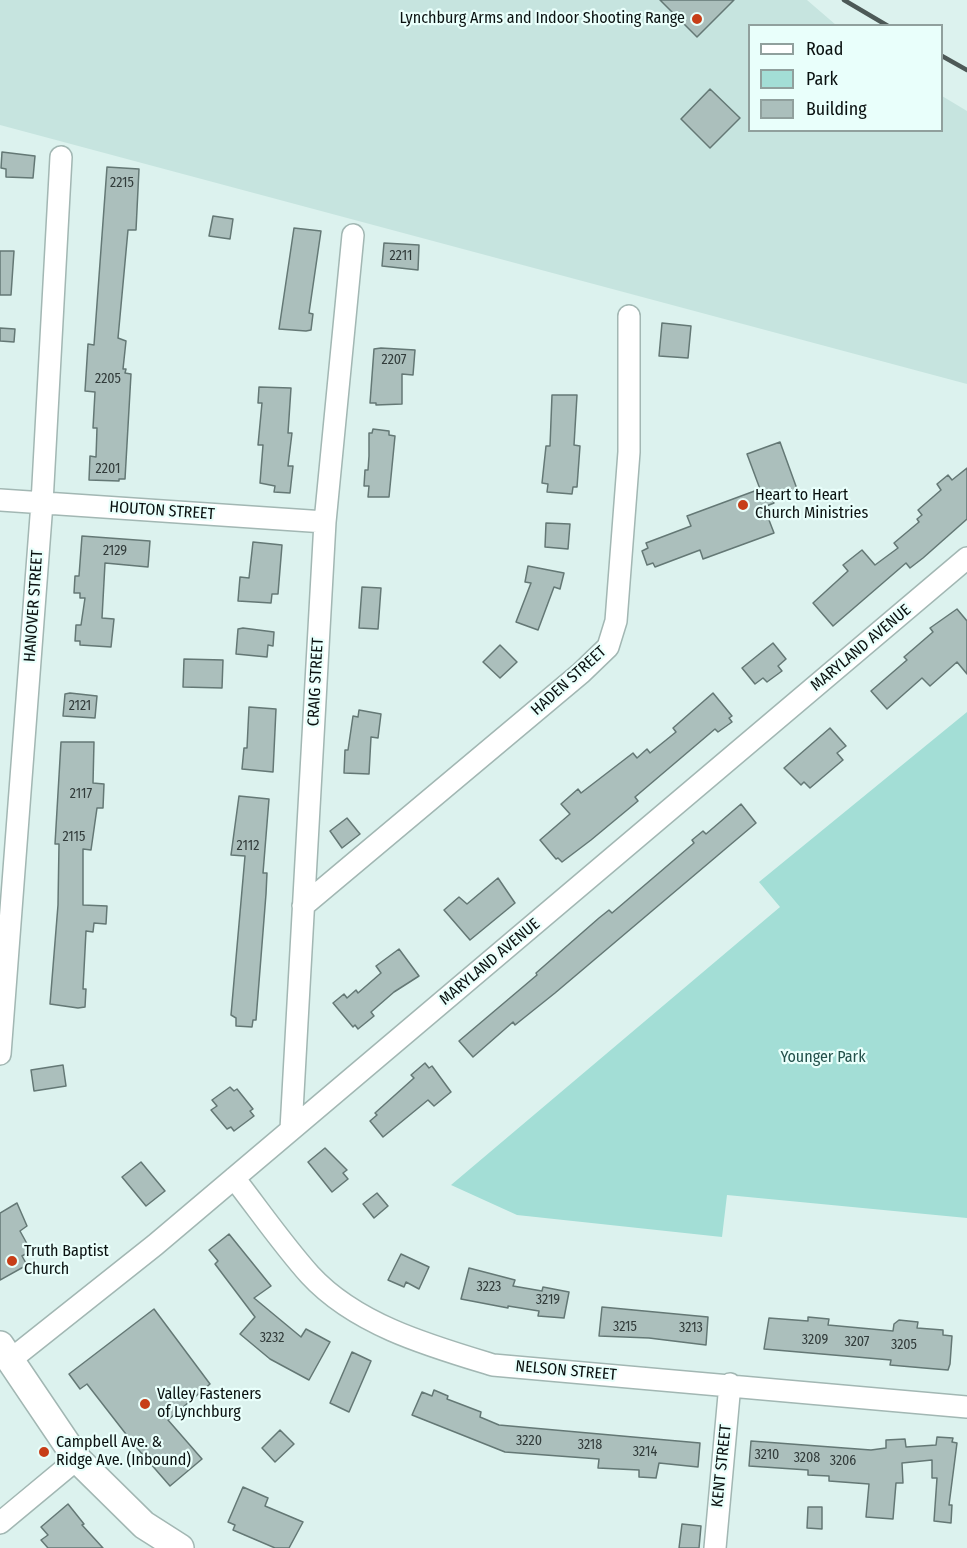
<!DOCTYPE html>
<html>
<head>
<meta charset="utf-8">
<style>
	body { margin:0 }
	#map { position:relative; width:967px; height:1548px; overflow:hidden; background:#dcf2ee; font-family:"Fira Sans Condensed",sans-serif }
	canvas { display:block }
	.legend { position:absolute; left:748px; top:24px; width:195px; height:108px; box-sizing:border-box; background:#e9fffb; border:2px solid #90a09d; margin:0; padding:8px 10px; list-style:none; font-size:18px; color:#0a1110 }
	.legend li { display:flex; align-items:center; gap:12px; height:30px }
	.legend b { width:30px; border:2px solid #90a09d }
</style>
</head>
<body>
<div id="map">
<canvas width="967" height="1548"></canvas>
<ul class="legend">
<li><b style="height:8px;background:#fff"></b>Road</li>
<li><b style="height:16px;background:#a3ded6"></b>Park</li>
<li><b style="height:16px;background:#abbfbc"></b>Building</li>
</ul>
</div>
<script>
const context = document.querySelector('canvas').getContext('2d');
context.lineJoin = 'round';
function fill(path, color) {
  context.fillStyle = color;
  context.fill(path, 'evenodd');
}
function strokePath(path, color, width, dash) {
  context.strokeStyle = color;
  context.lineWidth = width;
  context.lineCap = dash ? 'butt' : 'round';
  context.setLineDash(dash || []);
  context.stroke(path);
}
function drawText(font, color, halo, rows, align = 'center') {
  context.font = font + ' "Fira Sans Condensed",sans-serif';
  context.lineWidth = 4.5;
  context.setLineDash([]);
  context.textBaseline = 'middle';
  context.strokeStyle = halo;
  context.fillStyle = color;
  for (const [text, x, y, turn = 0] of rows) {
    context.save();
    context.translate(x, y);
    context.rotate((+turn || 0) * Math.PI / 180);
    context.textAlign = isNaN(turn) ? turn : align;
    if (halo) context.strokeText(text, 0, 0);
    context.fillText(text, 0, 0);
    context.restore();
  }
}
fill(new Path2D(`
	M0,0h807l29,25 -86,1v104h192v-34l25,15v273l-967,-259z`), '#c6e4df');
fill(new Path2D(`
	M967,712v506l-240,-23 -5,42 -205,-22 -66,-30 329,-278 -21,-25z`), '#a3ded6');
const building = new Path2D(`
	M660,0h74l-37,37z
	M710,89l30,29 -30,30 -29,-29z
	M2,152l33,4 -2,22 -27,-1v-8l-5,-1z
	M107,167l32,2 -3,61h-8l-10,108 8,3 -3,28h3l-1,4 6,1 -6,105h-6v2l-30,-1 1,-24 6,1 1,-29h-4l2,-36 -10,-1 3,-47 6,1z
	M213,216l20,3 -3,20 -21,-3z
	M294,228l27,3 -12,82 4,1 -2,16 -5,1 -27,-2z
	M384,243l35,2 -1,25 -36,-4z
	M0,251h14l-3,44h-11z
	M662,323l29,3 -3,32 -29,-2z
	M0,328l15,1 -1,13 -14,-1z
	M381,348l34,2 -2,25 -11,-1v30l-26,1v-2h-6l4,-54z
	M259,387l32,1 -3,45h4l-4,33h5l-3,27 -16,-1 1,-6 -15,-3 3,-38h-5l4,-42h-4z
	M552,395h25l-3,50 6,1 -3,41h-4l-1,7 -25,-2 1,-8 -6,-1 4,-37h4z
	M373,429l16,2v4l6,1 -6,61h-21l1,-11h-5l1,-16h3l1,-14v-23h3z
	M780,442l17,47 -25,9 2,5 -10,4 10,26 -71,26 -3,-9 -45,17 -2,-4 -6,2 -5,-14 6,-3 -2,-5 45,-17 -4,-10 73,-27 -13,-35z
	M967,468v51l-44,39 -13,10 -4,-5 -73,63 -20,-23 35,-32 -5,-6 19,-15 13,15 23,-17 -4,-5 25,-21 -2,-3 5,-4 -4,-5 23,-20 -4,-6 11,-9 4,5z
	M546,523l24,1 -2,25 -23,-2z
	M82,536l68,5 -2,26 -43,-4 -3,55 12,1 -3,28 -31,-2v-4h-5l1,-16h5l4,-27h-5v-5h-6l1,-17h4z
	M253,542l29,3 -4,49h-6l-1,9 -33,-2 2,-24 9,1z
	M528,566l36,7 -4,16 -6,-2 -16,43 -22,-8 15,-39 -6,-1z
	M362,587l19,1 -3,41 -19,-1z
	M957,609l10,12v53l-10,-12 -27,24 -8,-8 -35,31 -16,-18 36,-31 -3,-3 29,-25 -3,-4z
	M243,628l31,4 -1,14 -5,-1 -1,12 -31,-3 2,-25z
	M773,643l13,16 -8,7 4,5 -15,11 -4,-4 -8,6 -13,-16z
	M500,645l17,17 -17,16 -17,-16z
	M184,659l39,1 -1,28 -39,-1z
	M70,693l27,3 -2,22 -32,-2 2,-22z
	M713,693l19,23 -3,2 3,4 -14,10 -3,-3 -80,68 3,4 -47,39 -29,22 -4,-4 -2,1 -16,-19 30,-26 -9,-10 17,-15 3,4 52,-40 4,5 10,-9 3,4 26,-21 -3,-4z
	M249,707l27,2 -3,63 -31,-3 2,-21h3z
	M359,710l22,4 -3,24 -7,-1 -2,37 -25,-1 1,-23h3l5,-34 5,1z
	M830,728l16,18 -9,7 6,7 -33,28 -6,-6 -3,3 -17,-17z
	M61,742h33l-1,41 11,1 -1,24h-6l-6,42 -8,-1v56l24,1 -1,18 -12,-1 -1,9 -7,-1 -3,58h3l-1,18 -7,1 -28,-4 8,-99 1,-61h-4z
	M239,796l30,3 -6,74h4l-1,21 -10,126h-3l-1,7 -16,-1v-8l-5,-3 14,-159 -14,-1z
	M741,804l15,19 -201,170 -40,32 -2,-3 -40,35 -14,-16 78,-66 -1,-2 63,-55 10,-8 3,3 82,-70 -2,-3 11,-9 3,3z
	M347,818l13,16 -18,14 -12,-17z
	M498,878l17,25 -45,37 -26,-30 15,-13 8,7z
	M399,949l20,27 -25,16 -23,20 3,4 -16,13 -3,-4 -2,2 -20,-24 11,-9 3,4 9,-8 2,3 23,-20 -5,-7z
	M425,1063l4,5 3,-2 19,26 -17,14 -6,-6 -45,37 -13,-16 7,-6 -2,-2 39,-35 -3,-3z
	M63,1065l3,21 -32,5 -3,-21z
	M230,1087l4,4 3,-2 16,20 -3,2 4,5 -20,15 -3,-4 -4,2 -16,-19 6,-4 -5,-6z
	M325,1148l22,22 -4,3 5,6 -16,13 -24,-30z
	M141,1162l24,29 -19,15 -24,-29z
	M377,1193l11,13 -14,12 -11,-14z
	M17,1203l10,23 -7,5 11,20 -9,5 5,9 -27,15v-67z
	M229,1234l42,52 -17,12 47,39 5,-8 24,13 -21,38 -39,-21 -30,-25 15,-17 -40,-53 3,-3 -9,-11z
	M401,1254l28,13 -10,22 -13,-7 -2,5 -16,-7z
	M469,1268l46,12 -2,6 29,5 1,-4 26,5 -5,26 -26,-2 1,-5 -31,-5v2l-47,-9z
	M602,1307l106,10 -2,28 -57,-7 -50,-2z
	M154,1309l56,75 -42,36 34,39 -32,27 -34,-39 -49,-63 -7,5 -11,-15z
	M808,1317l21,2 -1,6 65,6 1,-7 5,-4 19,2 -1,6 26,2v5l9,1 -2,28 -2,6 -24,-2 -34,-3 1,-5 -127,-11 5,-31 39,3z
	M352,1352l19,9 -22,51 -19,-9z
	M434,1390l14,6 -1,3 34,13 -1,5 19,8 201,18 -2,24 -39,-4 -3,15 -17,-1v-7l-41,-2 1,-9 -94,-7 -93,-37 10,-23 10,4z
	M280,1430l14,14 -19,18 -13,-14z
	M937,1437l16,1 -1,4 5,1 -8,62h3l-1,18 -17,-2 3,-43h-5v-18l-30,3 1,20h-7l-3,36 -27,-2 3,-33 -40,-3v-5l-21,-1v-5l-59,-4 2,-25 120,9 15,-2v-8l19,-1 1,8 30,-2z
	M243,1487l25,11 -3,8 38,16 -14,26h-14l-42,-18 2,-5 -7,-3z
	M68,1504l16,20 -2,1 21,23h-55l-7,-8 7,-5 -7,-8z
	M808,1507h14v22l-15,-1z
	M682,1524l19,2 -2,22h-20z`);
fill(building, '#abbfbc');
strokePath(building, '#647875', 1.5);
const minor = new Path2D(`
	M0,500l325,22
	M303,906l278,-233 27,-26 8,-26 13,-169v-136
	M0,1054l42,-551 19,-346
	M291,1129l34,-607 28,-287
	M234,1178c25,32 49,67 76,97 46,50 120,71 183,90l474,42
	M9,1361l146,-116 812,-687
	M0,1523l77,-64
	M715,1548l15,-164`);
const major = new Path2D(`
	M0,1345l77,114 67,66 36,23`);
strokePath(minor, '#a2b7b3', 24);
strokePath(major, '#a2b7b3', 30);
strokePath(minor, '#fff', 21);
strokePath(major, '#fff', 27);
strokePath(new Path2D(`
	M844,0l44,26
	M942,56l25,14`), '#4d5957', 4.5);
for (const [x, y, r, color] of [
	[697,19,6,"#c73e18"],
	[743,505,6,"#c73e18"],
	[12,1261,6,"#c73e18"],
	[145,1404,6,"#c73e18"],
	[44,1452,6,"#c73e18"]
]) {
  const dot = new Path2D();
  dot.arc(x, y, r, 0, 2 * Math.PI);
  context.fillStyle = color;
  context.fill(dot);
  strokePath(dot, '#e9fffb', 2);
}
drawText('14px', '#323c3b', null, [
	["2215",122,183],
	["2211",401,256],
	["2207",394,360],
	["2205",108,379],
	["2201",108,469],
	["2129",115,551],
	["2121",80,706],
	["2117",81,794],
	["2115",74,837],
	["2112",248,846],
	["3223",489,1287],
	["3219",548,1300],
	["3215",625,1327],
	["3213",691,1328],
	["3232",272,1338],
	["3209",815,1340],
	["3207",857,1342],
	["3205",904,1345],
	["3220",529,1441],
	["3218",590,1445],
	["3214",645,1452],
	["3210",767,1455],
	["3208",807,1458],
	["3206",843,1461]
]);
drawText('16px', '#0a1110', '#e9fffb', [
	["Lynchburg Arms and Indoor Shooting Range",685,19,"right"],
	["Heart to Heart",755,496],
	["Church Ministries",755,514],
	["Truth Baptist",24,1252],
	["Church",24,1270],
	["Valley Fasteners",157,1395],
	["of Lynchburg",157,1413],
	["Campbell Ave. &",56,1443],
	["Ridge Ave. (Inbound)",56,1461]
], 'left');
drawText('16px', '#0a1110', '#e9fffb', [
	["HOUTON STREET",162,511,4],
	["HANOVER STREET",34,606,-86],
	["MARYLAND AVENUE",861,648,-40],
	["HADEN STREET",569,681,-42],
	["CRAIG STREET",316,682,-87],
	["MARYLAND AVENUE",490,962,-40],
	["NELSON STREET",566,1371,5],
	["KENT STREET",722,1466,-84]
]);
drawText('16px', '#22504a', '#e9fffb', [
	["Younger Park",823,1058]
]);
</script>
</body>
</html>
